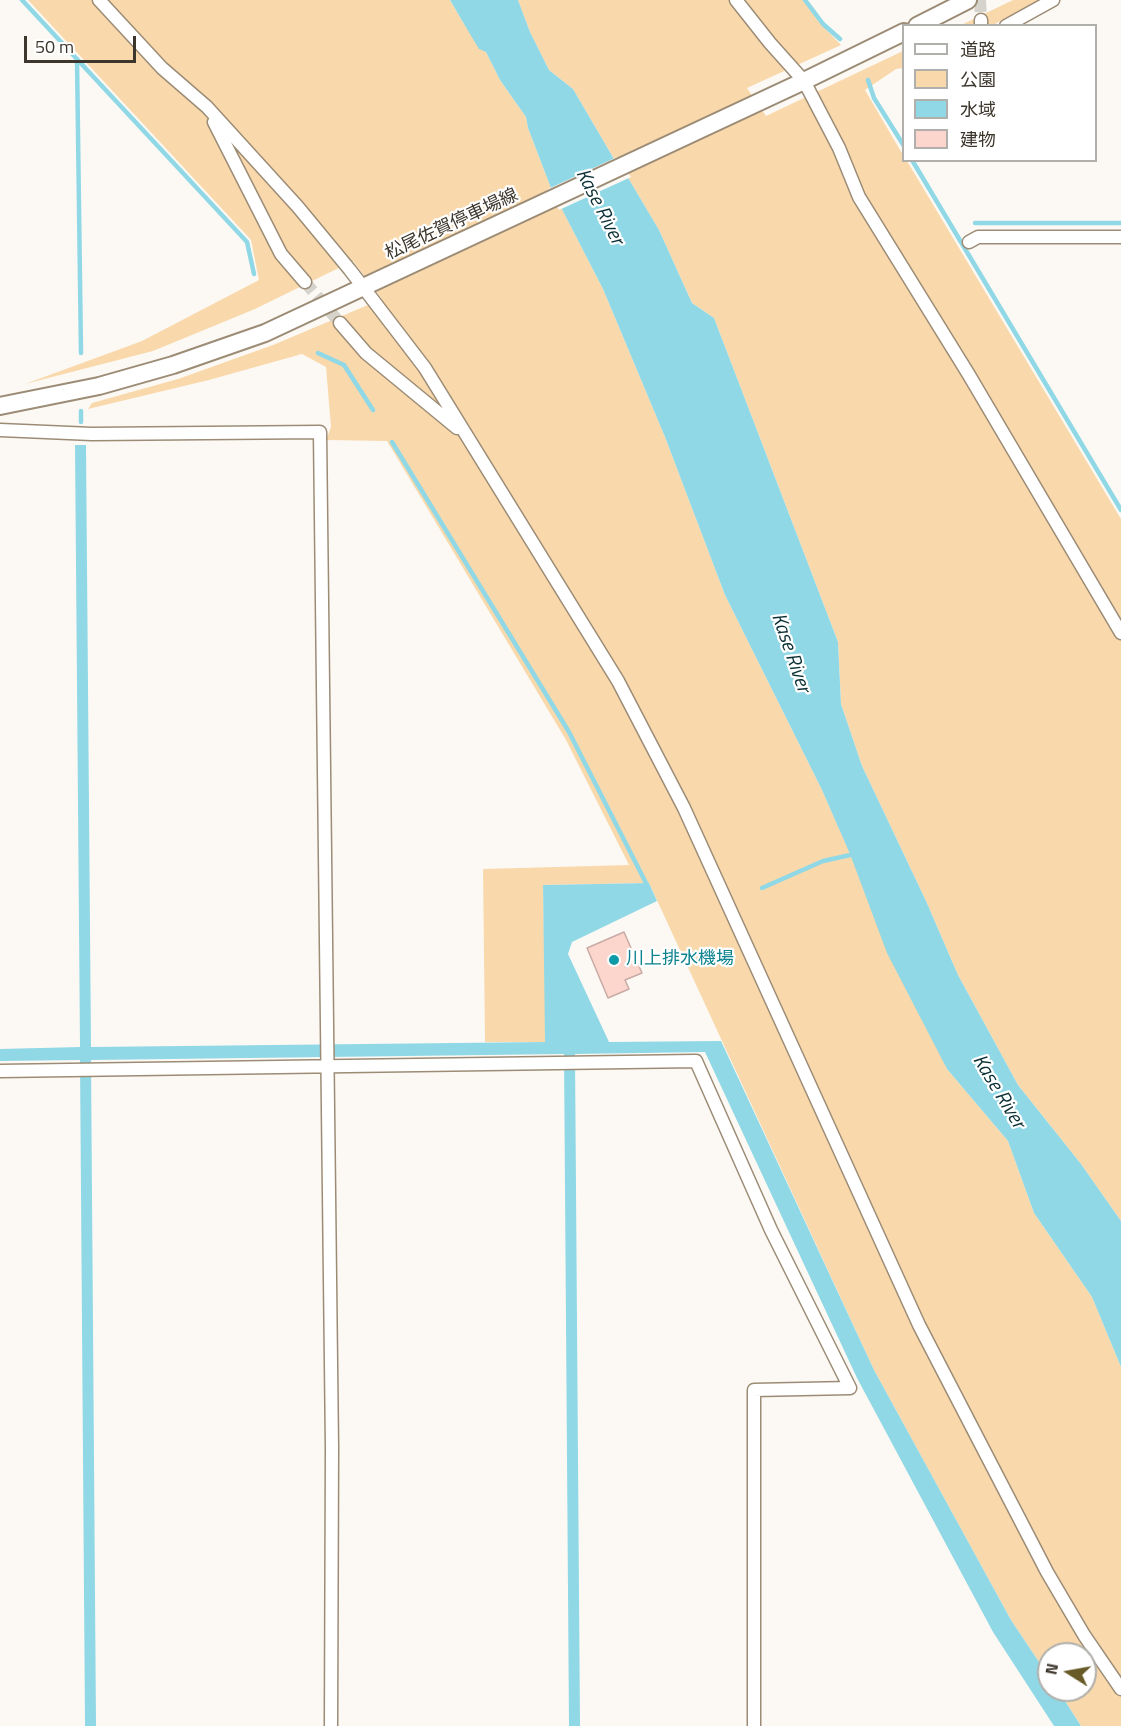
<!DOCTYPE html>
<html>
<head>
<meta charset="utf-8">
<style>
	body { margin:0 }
	#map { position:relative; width:1121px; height:1726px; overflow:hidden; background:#fcf9f4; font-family:"Titillium Web","Noto Sans JP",sans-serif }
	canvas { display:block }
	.legend { position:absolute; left:902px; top:24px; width:195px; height:138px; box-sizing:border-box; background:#fff; border:2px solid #b1afab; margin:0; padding:8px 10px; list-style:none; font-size:18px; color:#3c362c }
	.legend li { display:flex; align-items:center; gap:12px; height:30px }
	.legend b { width:30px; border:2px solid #b1afab }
	.north { position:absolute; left:1037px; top:1642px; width:60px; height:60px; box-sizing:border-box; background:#fff; border:2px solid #b1afab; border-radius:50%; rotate:281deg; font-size:16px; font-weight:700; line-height:24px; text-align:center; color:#3c362c }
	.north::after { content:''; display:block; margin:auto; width:21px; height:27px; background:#685b28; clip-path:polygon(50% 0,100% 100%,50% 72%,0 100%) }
	.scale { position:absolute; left:24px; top:36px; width:112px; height:27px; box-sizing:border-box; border:3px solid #3c362c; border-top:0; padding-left:8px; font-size:18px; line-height:21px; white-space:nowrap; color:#3c362c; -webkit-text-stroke:4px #fff; paint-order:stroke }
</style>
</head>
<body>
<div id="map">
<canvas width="1121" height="1726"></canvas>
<ul class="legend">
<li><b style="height:8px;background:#fff"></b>道路</li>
<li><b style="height:16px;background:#f9d9ac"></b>公園</li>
<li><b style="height:16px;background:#90d8e6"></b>水域</li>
<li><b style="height:16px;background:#fcd5cd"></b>建物</li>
</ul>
<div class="north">N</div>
<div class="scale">50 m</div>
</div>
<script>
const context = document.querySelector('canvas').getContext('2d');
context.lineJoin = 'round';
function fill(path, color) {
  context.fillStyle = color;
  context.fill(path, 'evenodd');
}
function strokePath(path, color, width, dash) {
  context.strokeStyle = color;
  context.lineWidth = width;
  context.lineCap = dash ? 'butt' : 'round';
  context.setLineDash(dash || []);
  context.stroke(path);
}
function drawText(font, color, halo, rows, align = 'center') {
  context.font = font + ' "Titillium Web","Noto Sans JP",sans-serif';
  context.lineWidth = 4.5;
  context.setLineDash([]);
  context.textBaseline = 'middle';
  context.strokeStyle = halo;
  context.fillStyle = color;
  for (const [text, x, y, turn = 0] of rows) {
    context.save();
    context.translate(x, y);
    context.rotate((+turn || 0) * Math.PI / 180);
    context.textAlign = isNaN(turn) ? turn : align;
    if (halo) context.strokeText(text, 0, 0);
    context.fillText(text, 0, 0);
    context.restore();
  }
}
fill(new Path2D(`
	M28,0h422l14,24 22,28 14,28 26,37 2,11 23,60 52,101 62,148 60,158 97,195 125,279 61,72 26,72 58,84 29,70v359h-40l-23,-36h27v-36h-36v23l-38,-57 -137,-250 -225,-487 -106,2 3,157h-61l-2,-173 146,-4 -63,-125 -179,-299 -61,-1 5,-13 -5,-60 -24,-13 -93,26 -121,29 4,-6 86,-24 95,-34 109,-46 -29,-38 -98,48 -102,42 -128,33 117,-43 117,-61 -8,-40z
	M518,0h285l16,22 22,23 -94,43 19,28 137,-65v17l-7,1 -31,21 38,65 1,5 3,1 214,358v702l-40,-57 -63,-79 -60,-110 -32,-74 -64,-135 -21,-62 -3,-62 -124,-324 -22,-15 -33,-73 -35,-59 -10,-12 -41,-70 -24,-19 -19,-38z
	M1013,0h27l-47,25 -34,1z`), '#f9d9ac');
fill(new Path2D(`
	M450,0h68l12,32 19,38 24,19 41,70 10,12 35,59 33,73 22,15 124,324 3,62 21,62 64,135 32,74 60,110 63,79 40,57v146l-29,-70 -58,-84 -26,-72 -61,-72 -60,-116 -37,-99 -28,-64 -97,-195 -60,-158 -62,-148 -52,-101 -23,-60 -2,-11 -26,-37 -14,-28 -7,-3 -15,-25z
	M75,445h11l5,602 454,-5 -2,-157 106,-2 8,18 -85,41 -4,12 41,88 112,-1 153,329 137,250 38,57v13h9l23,36h-27l-61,-94 -136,-254 -152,-326 -130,2 5,672h-11l-5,-672 -473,6 5,666h-11l-5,-666 -80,1v-12l80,-2z`), '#90d8e6');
fill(new Path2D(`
	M617,157l14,20 -72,33 -11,-21z`), '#fcf9f4');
strokePath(new Path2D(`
	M22,0l225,242 7,32
	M805,0l18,24 17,15
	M77,59l4,294
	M868,80l6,18 30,48
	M912,160l209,350
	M975,223h146
	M318,353l26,12 29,45
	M81,422v-11
	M392,442l177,290 77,151
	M762,888l61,-27 32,-7`), '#90d8e6', 4.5);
const building = new Path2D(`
	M624,932l18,41 -17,7 4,9 -21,9 -21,-50z`);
fill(building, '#fcd5cd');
strokePath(building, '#c9aba5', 1.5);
strokePath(new Path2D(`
	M980,0l1,20
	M305,282l35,41`), '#d6d2cc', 12, [12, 6]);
const minor = new Path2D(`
	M99,0l63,68 45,39 91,100 52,63 75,98 193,313 66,127 235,517 128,247 37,63 37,54
	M736,0l34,43 34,38 35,67 20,49 110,178 152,258
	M981,20v6
	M1006,26l47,-26
	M214,122l67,132 24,28
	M969,242l9,-5h143
	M340,323l26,30 91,75
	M0,430l92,4 228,-2 12,1016 -1,278
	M0,1071l696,-10 75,169 79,158 -96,2v336`);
const secondary = new Path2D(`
	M917,26l51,-26
	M0,406l99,-20 74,-21 92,-32 539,-252 100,-49`);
strokePath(minor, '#9c8c76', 15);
strokePath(secondary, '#9c8c76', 20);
strokePath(minor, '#fff', 12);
strokePath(secondary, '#fff', 16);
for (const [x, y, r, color] of [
	[614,960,6,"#0f9aa8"]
]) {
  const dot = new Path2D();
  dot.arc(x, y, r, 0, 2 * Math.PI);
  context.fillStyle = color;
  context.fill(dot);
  strokePath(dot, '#fff', 2);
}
drawText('18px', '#3c362c', '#fff', [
	["松尾佐賀停車場線",452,225,-25]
]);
drawText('18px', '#0d838f', '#fff', [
	["川上排水機場",626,960]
], 'left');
drawText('italic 20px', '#0a2f35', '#fff', [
	["Kase River",599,207,63],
	["Kase River",790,653,71],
	["Kase River",998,1092,59]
]);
</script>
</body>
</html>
